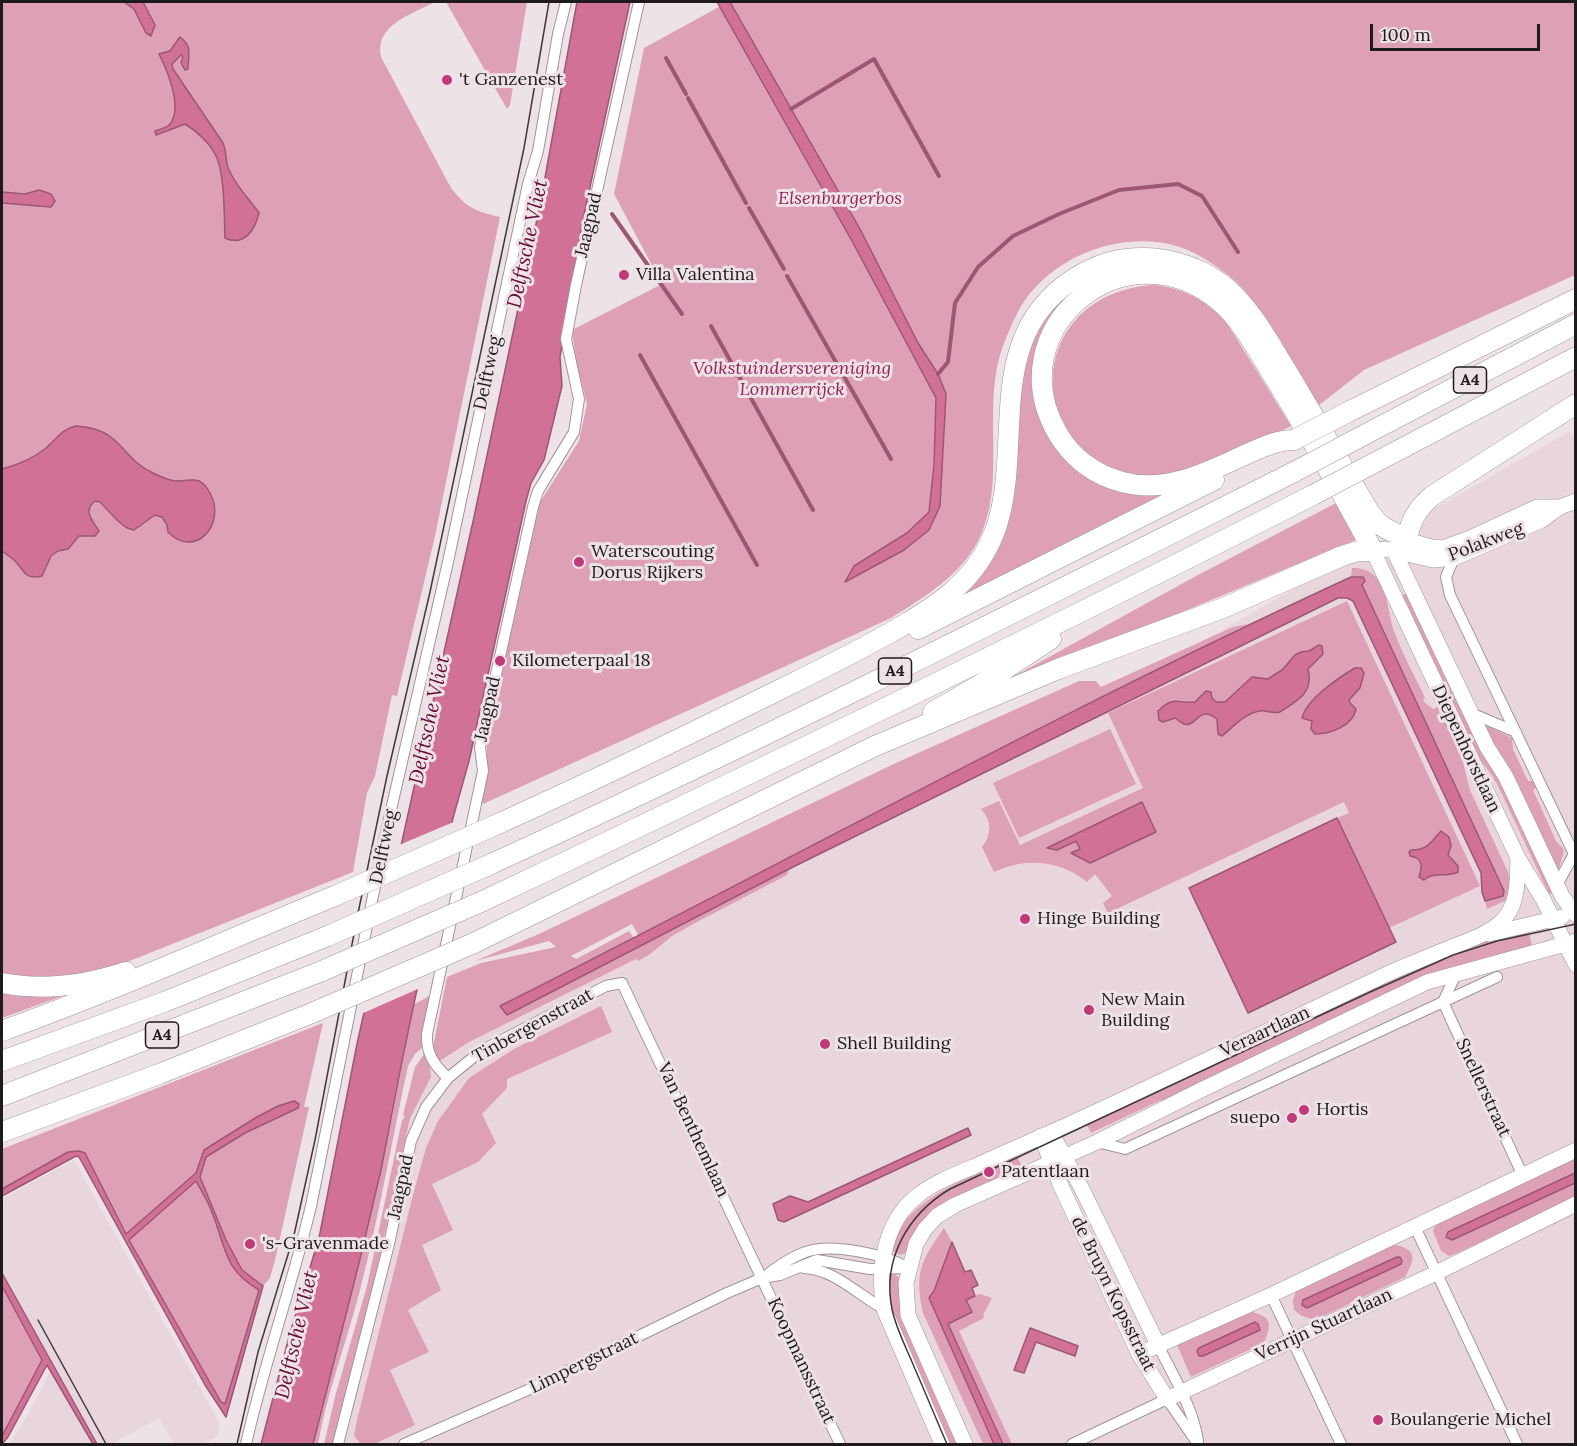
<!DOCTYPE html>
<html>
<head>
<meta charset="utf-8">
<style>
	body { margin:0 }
	#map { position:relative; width:1577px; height:1446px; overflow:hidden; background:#ede2e5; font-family:Lora,serif }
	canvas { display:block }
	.frame { position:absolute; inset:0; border:3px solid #1f1b1c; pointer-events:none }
	.scale { position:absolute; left:1370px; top:24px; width:170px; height:27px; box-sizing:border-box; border:3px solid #1f1b1c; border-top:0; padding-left:8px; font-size:18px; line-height:21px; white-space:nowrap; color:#1f1b1c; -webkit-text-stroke:4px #ede2e5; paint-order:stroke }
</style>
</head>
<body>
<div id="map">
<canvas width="1577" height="1446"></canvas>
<div class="frame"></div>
<div class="scale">100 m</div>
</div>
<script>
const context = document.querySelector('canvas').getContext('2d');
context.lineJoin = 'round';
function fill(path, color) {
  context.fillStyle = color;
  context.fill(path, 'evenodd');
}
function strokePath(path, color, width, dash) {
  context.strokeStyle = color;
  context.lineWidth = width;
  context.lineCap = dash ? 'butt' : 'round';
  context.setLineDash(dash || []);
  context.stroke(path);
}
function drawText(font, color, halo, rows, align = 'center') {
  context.font = font + ' Lora,serif';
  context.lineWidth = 6;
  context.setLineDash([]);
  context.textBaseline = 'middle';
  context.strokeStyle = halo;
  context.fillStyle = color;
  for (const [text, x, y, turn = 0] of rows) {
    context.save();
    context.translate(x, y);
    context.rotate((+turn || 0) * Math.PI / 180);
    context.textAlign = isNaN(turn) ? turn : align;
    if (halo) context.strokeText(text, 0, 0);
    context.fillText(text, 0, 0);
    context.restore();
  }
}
fill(new Path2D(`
	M1569,432l6,5v1007h-1233l-1,-5 79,-376 590,-312z
	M74,1160l146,264 -3,13 -14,7h-29l-15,-26 -48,26h-102l17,-26 27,-52 -51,-93v-57l2,-18z`), '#e9d5dc');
fill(new Path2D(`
	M2,2h433c-23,12 -61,23 -54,55l70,131c16,20 24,23 49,29l-65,319 -38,160 -5,-1 -17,81 -8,17 -14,79 -231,92 -48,12 -40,3 -32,-4z
	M446,2h81l-17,103 -3,4z
	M728,2h847v273l-211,95 -46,36c-13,-22 -27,-44 -40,-66 -13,-22 -26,-45 -45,-61 -18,-15 -41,-30 -64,-35 -53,-11 -112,12 -144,56 -10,15 -17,33 -23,49 -21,62 6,133 -24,192 -19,36 -54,56 -87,77l-408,186 -1,-2 -2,1 7,-41v-22l53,-238 39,-61 8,-37 -11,-44 -4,-30 90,-46 -48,-90 30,-146z
	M1114,270l-23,10 -14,10 -39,63 33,108 102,29 -205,105 -4,-3 19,-21 41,-226 44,-59z
	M1156,285c27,4 50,15 69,35l66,106c-33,16 -85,49 -120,53 -9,1 -43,0 -50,-2 -8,-3 -17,-11 -23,-15 -6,-4 -14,-7 -20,-12 -11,-11 -19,-30 -22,-44 -16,-68 33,-119 100,-121z
	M1338,502l22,36 -389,162 225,-124z
	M1352,568c36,-1 34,39 42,63 8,23 21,45 31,67l-2,3 10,8 5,-2 23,48 9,35 38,82 2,9 -3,19 -20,9 -2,-8 17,-4 1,-6 -141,-306 3,-5 -2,-3h-12z
	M1408,593l146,300 -5,1 -50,-106 -8,-14 -16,-21 -74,-157z
	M1347,601l133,285 -91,42 -52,-110 12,-5 -5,-11 -236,111 -5,-10 9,-7 -17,-22 -8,8c-27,-22 -61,-25 -93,-10l-12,-25c10,-13 10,-26 -1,-38l18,-8 21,44 123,-57 -35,-75z
	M1248,624l-354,179 -255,133 -7,-12 -61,32 5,3 53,-28 5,7 -133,68 5,9 283,-146 -2,6 -90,47 -25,14 -23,19 -11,6 -2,-2 -167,83 -31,20 -5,-15 14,-70 34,-14 75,-16 -7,-6 -74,20 64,-27 359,-172 181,-81h17l5,6 132,-60z
	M1483,724l29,14 1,11 15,32h5l4,6 -4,3 23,51 8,9 -6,23z
	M1110,729l26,55 -117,54 -26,-55z
	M1528,929l4,17 -48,12 -38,13 -282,133 -3,-4 -70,33 -5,-10 343,-161 62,-23z
	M2,993l66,1 -66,24z
	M431,995l-8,52 -8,7 -7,12c-16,74 -29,150 -48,224 -13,51 -33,102 -42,154h-5l47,-185 33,-146 20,-108z
	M601,1006l11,26 -105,47v9l-25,26 14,29 -18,19 -46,22 21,46 -31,15 19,45 -33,20 21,42 -39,18 25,55 -41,19h-13l-7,-8 3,-16 57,-229 12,-43 12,-27 31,-43 45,-29z
	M323,1023l-19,84h5l-33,149 -6,22 -7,8 -21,-16 -16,-30 -26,-63 6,-20 39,-24 53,-25 1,-4 -94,46 -9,23 -70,61 -42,-81 -5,-2 -11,1 -66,37v-40z
	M424,1054l6,14 1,9 -21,41 -44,201 -31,125h-11l12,-51 31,-107 35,-166 3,-3 -2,-2 12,-48z
	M1017,1156l5,11 -60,29 -56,57 -6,2 -8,-4c6,-51 84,-76 125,-95z
	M1575,1156v17l-126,59 -1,7 4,1 123,-57v18l-21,7 -97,45 -8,3 -8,-5 -8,-20 3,-7z
	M196,1180c6,12 12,23 17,35 13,30 12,58 46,74l-34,115 -4,-2 -92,-162z
	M944,1228l8,14 -18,50 -5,6 65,146h-11l-60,-131c-9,-39 -2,-53 21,-85z
	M1393,1244c24,6 23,13 12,33l-90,43 -13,-4 -8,-6 -1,-10 4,-11zM1397,1257l4,7 -94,44 -4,-3 1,-5z
	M892,1273l8,5 63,166h-18l-54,-127 -4,-42z
	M2,1286l40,74 -40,76z
	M980,1294l12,4 -9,17 1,3 -25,13 53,113h-9l-55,-120 23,-12 -5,-12z
	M1248,1311c23,5 25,11 16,32l-73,34 -14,-32zM1255,1322l3,2 2,6 -57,26h-4l-2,-4 2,-4z`), '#dea0b6');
const water = new Path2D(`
	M124,2h19l12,23 -4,11 -5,-3 -12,-24z
	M577,2h53l-48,222 -22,133 2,29 -18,74 -13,23 -5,18 -57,260 -16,57 -50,238 -22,114 -21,89 -47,185h-52l29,-111 29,-95 38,-194 117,-527 66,-312z
	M717,2h13l130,227 58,114 20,31 8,20 -6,112 -11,24 -25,20 -59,32 9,-16 53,-33 22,-21 5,-47 2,-67 -84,-157z
	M180,37c13,10 8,17 8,32l-3,1 -4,-7 2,-6 -2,-2 -9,9 1,5 50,74c4,9 2,19 6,27 7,16 20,29 30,43 -4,16 -14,34 -34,25 -1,-22 0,-60 -8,-80 -6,-14 -20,-27 -32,-34l-29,11 -1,-4c3,-1 10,-3 13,-5 17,-15 -1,-56 -9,-72l11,-3z
	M39,190l12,4 4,7 -4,6 -49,-4v-11l23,2z
	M76,426c47,3 43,31 77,47 6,3 15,7 22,8 17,1 24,-8 35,12 17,31 -15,67 -42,39l-1,-7 -5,-8 -7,-2 -21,15 -7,-2 -9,-7 -18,-19 -5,-1c-13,10 -2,20 4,30l-4,5h-16l-11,13 -10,2 -7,5 -9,20c-19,4 -17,-6 -28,-16 -4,-4 -8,-6 -12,-9v-82c15,-4 31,-10 44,-21 11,-9 15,-19 30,-22z
	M1351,577h12l2,4 -3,4 142,306 -1,5 -18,5 -3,-9 -1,-19 -128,-272 -6,-3h-9l-549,271 -282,146 -7,-9c284,-143 562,-296 851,-429z
	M1319,645l3,1 1,8 -15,15c6,24 -10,31 -28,43 -8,2 -13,-2 -20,-1 -15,2 -27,16 -38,25l-4,-2 -1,-15c-19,-15 -20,9 -33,5 -3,-1 -6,-4 -9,-6l-12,4 -4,-2 -1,-9c16,-16 19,-7 37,-9l11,-11 5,1 1,6 4,4h9l27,-25 16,2 14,-9 13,-15 6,-3 8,-1z
	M1355,668h6l3,5 -4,15 -11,12 1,3 6,6c-3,17 -26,25 -41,25l-4,-5 1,-8 -10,-3c5,-19 36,-40 53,-50z
	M1142,802l14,30 -66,31 -19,-10 9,-4 -4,-8 -19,9 -10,-2z
	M1337,818l59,124 -148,71 -59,-125z
	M1441,831l8,6 2,9 -3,9 10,11v6c-11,6 -24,-1 -34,8l-5,-3c3,-10 5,-19 -9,-21l-1,-4 2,-2c17,0 20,-8 30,-19z
	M294,1101l5,3 -1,4 -53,25 -39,24 -6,20 26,63 16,30 21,16 -37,131 -21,-32 -126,-228 -3,-1 -74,40v-7l66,-37 11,-1 6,2 41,81 70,-61 8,-23 53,-33 21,-11zM196,1181c6,11 13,22 17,34 13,33 11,55 46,75l-34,114 -4,-2 -92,-162z
	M968,1128l3,7 -187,87 -6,-2 -5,-16 17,-8 18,6z
	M1575,1173v10l-123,57 -6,-3 2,-5z
	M952,1242l13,30 6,-2 7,15 -6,3 3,8 -9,4 6,12 -24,12 55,120h-9l-65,-146 5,-7z
	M1397,1257h3l2,4 -1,3 -94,44 -5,-3 1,-5z
	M2,1273l95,171h-4l-46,-79 -39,72 -6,7v-8l40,-76 -40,-74z
	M1255,1322l3,2 2,6 -57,26h-4l-2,-5 2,-3z
	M1030,1328l48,18 -3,10 -39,-14 -12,31 -10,-3z`);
fill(water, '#d27198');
strokePath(water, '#9c5773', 1.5);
fill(new Path2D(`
	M456,821l-36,167 -59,26 38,-169z`), '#ede2e5');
strokePath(new Path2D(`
	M666,58l20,36
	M688,98l58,105
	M791,109l83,-50 65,117
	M749,208l35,61
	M612,214l70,100
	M787,276l104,183
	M711,326l102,184
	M640,355l117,210
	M938,374l10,-12 7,-59 23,-36 35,-31 46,-22 60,-24 59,-6 24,12 36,56`), '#9c5773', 4);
const street = new Path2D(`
	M1454,558l-8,19 4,18 124,259 -17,31
	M1471,713l45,19
	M1443,1002l79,172
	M1443,1002l13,-28
	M448,1078c-14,-13 -22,-24 -21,-44l56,-263 -3,-24 53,-240 5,-16 36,-59 5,-33 -13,-60 10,-54 63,-283
	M1097,1142l28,7 372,-172
	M1415,1227l102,217
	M804,1268c30,1 54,27 80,41
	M763,1278c12,-10 25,-19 40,-25 26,-11 82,1 105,15
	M1271,1295l70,149
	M1158,1345c15,31 35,62 40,96
	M246,1444c18,-80 46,-158 65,-238l74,-370 63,-274 80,-378 10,-33 20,-117 8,-32
	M338,1444l51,-200 22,-103 15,-34 22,-29 33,-27 125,-65 16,-3 218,461
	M404,1444l126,-55 197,-96 35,-15 18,-3 37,-15 53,9 38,-1
	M1072,1444l95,-45 31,45`);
const secondary = new Path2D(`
	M1576,501l-16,6 -18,13 -88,38 -21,2 -47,-11 -13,2 145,307 25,41 33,66
	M1394,551l93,196 19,30 56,119 14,19
	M1407,551v-11l24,7 12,1 27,-10 67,-31h23
	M1489,934l73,-17
	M1051,1132l30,55 77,158
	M1041,1136l19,48 79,170 28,45 269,-126 140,-69
	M1139,1354l132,-59 305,-145
	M942,1444l-58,-135c-7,-39 0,-87 33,-113 16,-13 37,-21 56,-29 39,-18 78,-34 116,-52 100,-46 198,-94 296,-140 24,-11 48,-20 72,-30 15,-6 31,-11 44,-23 18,-17 16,-41 17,-64
	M965,1444l-57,-129 -2,-32 10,-39 9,-15 12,-13 18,-11 142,-63 104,-52 226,-108 149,-41`);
const highway = new Path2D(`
	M1350,411l226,-112
	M1364,435l212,-111
	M1376,462l200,-105
	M918,629l296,-149
	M933,712l62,-36 56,-37
	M500,823c95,-43 188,-88 281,-134 41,-20 81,-40 121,-63 18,-11 37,-22 53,-37 19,-17 34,-40 42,-64 25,-79 -10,-177 64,-237 18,-15 42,-26 65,-29 34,-4 70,5 97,26 27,22 44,54 62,83 29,48 56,97 85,145l10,12 27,15c3,-19 10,-31 25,-44l144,-92
	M491,864c272,-124 538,-259 805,-393
	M483,901c279,-132 556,-266 830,-406
	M474,943l401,-197 183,-77 165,-61 119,-52 16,-5h15c-32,-60 -65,-119 -101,-177 -15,-24 -30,-54 -53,-73 -94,-79 -223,28 -161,133 14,24 37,41 64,48 44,12 86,-10 125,-28 16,-7 29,-14 47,-14
	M2,983c41,8 84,2 124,-11
	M2,1031c113,-41 223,-90 335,-136
	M2,1061l162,-59 166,-67
	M2,1096l320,-125
	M2,1132l157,-58 153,-61`);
strokePath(street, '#a09599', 12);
strokePath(secondary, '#a09599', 16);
strokePath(highway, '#a09599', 21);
strokePath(street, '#fff', 10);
strokePath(secondary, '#fff', 15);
strokePath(highway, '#fff', 20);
strokePath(new Path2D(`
	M38,1320l68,124
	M237,1444l21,-92 36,-117 21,-95 42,-222 30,-142 43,-184 94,-444 25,-146
	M947,1444c-11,-25 -21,-50 -32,-75 -8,-20 -19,-40 -23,-60 -10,-50 16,-95 58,-120l418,-196 85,-38 44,-14 79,-17`), '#3f3a3b', 1.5);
const highwayBridge = new Path2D(`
	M1294,440l56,-29
	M1296,471l68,-36
	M1313,495l63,-33
	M337,895l163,-72
	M330,935l161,-71
	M322,971l161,-70
	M312,1013l162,-70`);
strokePath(highwayBridge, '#a09599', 21, []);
strokePath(highwayBridge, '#fff', 20);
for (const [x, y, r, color] of [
	[447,80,6,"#c03978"],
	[624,275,6,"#c03978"],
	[579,562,6,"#c03978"],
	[500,661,6,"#c03978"],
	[1025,919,6,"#c03978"],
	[1089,1010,6,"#c03978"],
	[825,1044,6,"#c03978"],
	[1304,1110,6,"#c03978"],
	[1292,1118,6,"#c03978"],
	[989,1172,6,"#c03978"],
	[250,1244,6,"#c03978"],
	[1378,1420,6,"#c03978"]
]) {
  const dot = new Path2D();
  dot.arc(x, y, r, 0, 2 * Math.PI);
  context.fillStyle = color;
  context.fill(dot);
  strokePath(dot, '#ede2e5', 2);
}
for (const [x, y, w] of [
	[1470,380,33],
	[895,671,33],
	[162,1035,33]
]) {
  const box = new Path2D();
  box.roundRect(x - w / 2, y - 13, w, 26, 4.5);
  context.fillStyle = '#ede2e5';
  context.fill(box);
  strokePath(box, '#1f1b1c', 1.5);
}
drawText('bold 16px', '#1f1b1c', null, [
	["A4",1470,380],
	["A4",895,671],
	["A4",162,1035]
]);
drawText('18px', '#1f1b1c', '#ede2e5', [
	["'t Ganzenest",459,80],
	["Villa Valentina",636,275],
	["Waterscouting",591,552],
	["Dorus Rijkers",591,573],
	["Kilometerpaal 18",512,661],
	["Hinge Building",1037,919],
	["New Main",1101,1000],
	["Building",1101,1021],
	["Shell Building",837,1044],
	["Hortis",1316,1110],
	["suepo",1280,1118,"right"],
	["Patentlaan",1001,1172],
	["'s-Gravenmade",262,1244],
	["Boulangerie Michel",1390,1420]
], 'left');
drawText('italic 18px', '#95215a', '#ede2e5', [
	["Elsenburgerbos",840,199],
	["Volkstuindersvereniging",792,369],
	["Lommerrijck",792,390]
]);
drawText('18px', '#1f1b1c', '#ede2e5', [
	["Jaagpad",589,225,-77],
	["Delftweg",488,373,-78],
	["Polakweg",1486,542,-21],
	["Jaagpad",488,709,-78],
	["Diepenhorstlaan",1466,749,65],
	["Delftweg",384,847,-78],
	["Tinbergenstraat",533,1026,-29],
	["Veraartlaan",1265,1032,-25],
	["Snellerstraat",1483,1088,65],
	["Van Benthemlaan",693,1130,65],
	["Jaagpad",401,1187,-78],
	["de Bruyn Kopsstraat",1113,1294,64],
	["Verrijn Stuartlaan",1324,1325,-25],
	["Koopmansstraat",801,1361,65],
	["Limpergstraat",584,1363,-26]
]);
drawText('italic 20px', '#650b39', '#ede2e5', [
	["Delftsche Vliet",528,244,-78],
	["Delftsche Vliet",430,720,-78],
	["Delftsche Vliet",297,1335,-77]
]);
</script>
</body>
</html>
